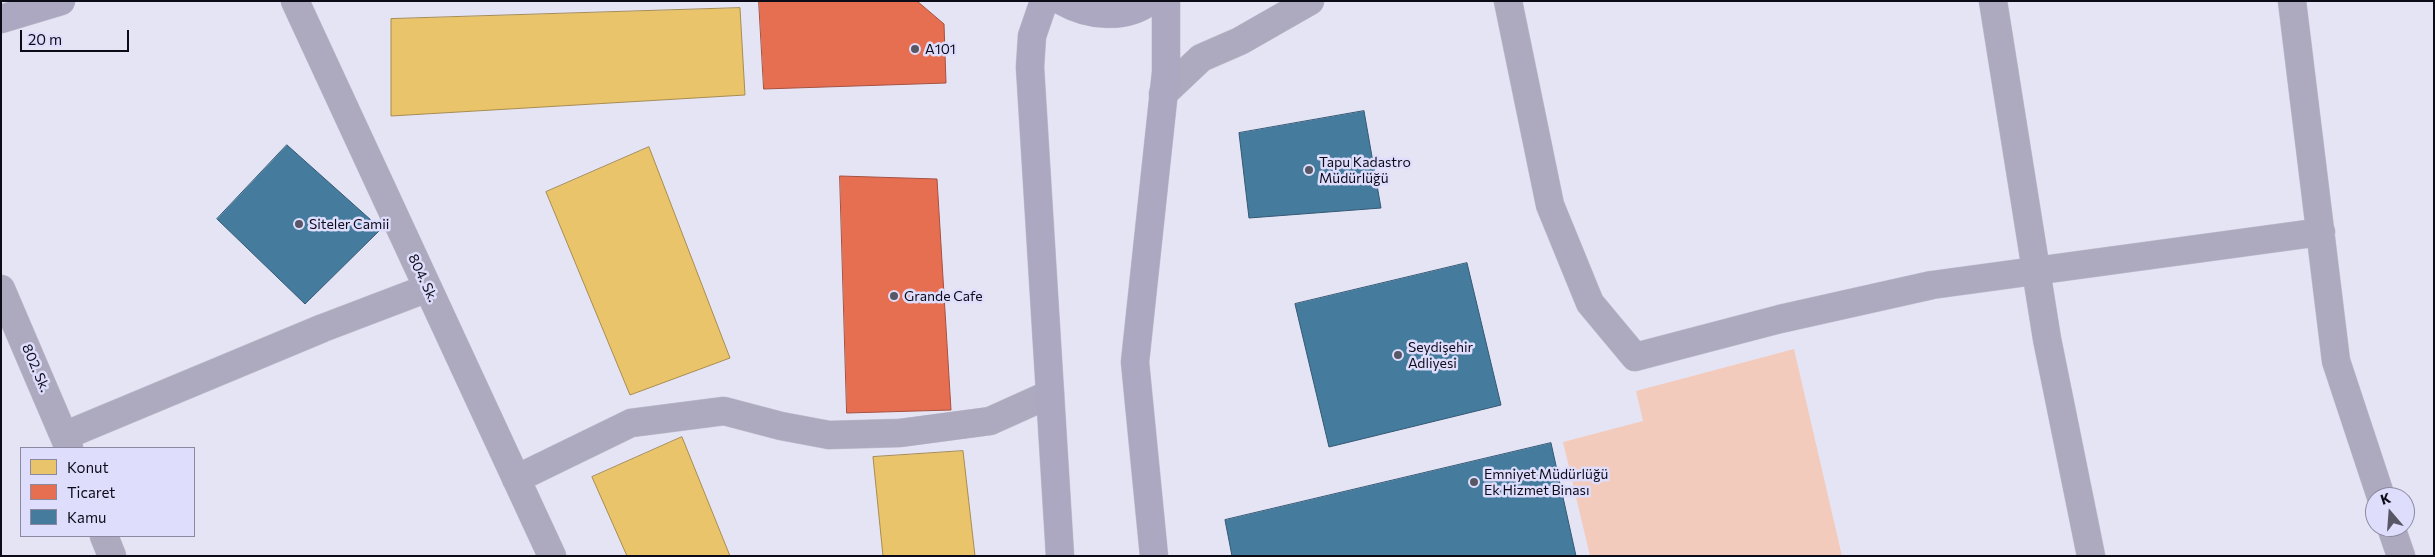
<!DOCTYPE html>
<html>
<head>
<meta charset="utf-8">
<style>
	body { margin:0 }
	#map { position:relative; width:2435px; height:557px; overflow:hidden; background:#e5e4f5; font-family:Commissioner,sans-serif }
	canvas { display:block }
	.frame { position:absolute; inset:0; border:2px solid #0c0b18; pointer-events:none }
	.legend { position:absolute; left:20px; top:447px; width:175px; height:90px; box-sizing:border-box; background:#dfddfc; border:1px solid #8b89a1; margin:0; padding:6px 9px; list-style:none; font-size:15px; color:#0c0b18 }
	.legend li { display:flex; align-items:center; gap:10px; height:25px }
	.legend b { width:25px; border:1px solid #8b89a1 }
	.north { position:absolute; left:2365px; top:487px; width:50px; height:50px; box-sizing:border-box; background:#dfddfc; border:1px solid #8b89a1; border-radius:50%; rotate:342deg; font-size:14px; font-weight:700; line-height:20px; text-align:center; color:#0c0b18 }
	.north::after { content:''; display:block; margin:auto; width:18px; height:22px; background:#585765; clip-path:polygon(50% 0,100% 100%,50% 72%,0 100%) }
	.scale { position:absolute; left:20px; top:30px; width:109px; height:22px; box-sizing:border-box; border:2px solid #0c0b18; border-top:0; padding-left:6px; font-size:15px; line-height:18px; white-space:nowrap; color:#0c0b18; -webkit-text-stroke:4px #dfddfc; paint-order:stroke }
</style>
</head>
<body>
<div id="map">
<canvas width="2435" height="557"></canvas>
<div class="frame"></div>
<ul class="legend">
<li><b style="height:14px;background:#e9c46a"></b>Konut</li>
<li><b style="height:14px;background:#e76f51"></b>Ticaret</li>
<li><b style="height:14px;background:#457b9d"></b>Kamu</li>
</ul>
<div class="north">K</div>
<div class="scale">20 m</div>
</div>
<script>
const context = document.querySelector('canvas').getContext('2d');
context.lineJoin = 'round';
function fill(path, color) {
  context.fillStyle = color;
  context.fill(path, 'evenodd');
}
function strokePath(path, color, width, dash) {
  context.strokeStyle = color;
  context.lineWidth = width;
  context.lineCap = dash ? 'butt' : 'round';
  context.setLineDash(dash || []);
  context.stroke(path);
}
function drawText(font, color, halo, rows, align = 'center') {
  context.font = font + ' Commissioner,sans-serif';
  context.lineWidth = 5;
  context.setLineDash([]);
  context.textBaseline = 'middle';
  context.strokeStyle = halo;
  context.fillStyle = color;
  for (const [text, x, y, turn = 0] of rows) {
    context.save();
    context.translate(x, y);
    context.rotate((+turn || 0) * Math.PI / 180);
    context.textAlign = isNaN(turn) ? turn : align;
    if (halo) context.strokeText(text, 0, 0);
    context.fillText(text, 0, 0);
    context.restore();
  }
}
fill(new Path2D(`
	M1794,349l48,207h-252l-27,-114 80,-21 -7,-30z`), '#f3cbbd');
const homes = new Path2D(`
	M740,8l5,87 -354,21v-97z
	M649,147l81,211 -100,37 -84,-203z
	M682,437l48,119h-103l-35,-79z
	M963,451l12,105h-92l-10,-99z`);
fill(homes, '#e9c46a');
strokePath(homes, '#a78c51', 1);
const shops = new Path2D(`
	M759,1h158l27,23 2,59 -182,6z
	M840,176l97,3 14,231 -104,3z`);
fill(shops, '#e76f51');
strokePath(shops, '#a55140', 1);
const public = new Path2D(`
	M1364,111l17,97 -132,10 -10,-85z
	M287,145l94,84 -76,75 -88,-85z
	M1467,263l34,142 -172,42 -34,-143z
	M1551,443l25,113h-344l-7,-36z`);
fill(public, '#457b9d');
strokePath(public, '#345975', 1);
const street = new Path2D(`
	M295,1l257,555
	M1508,1l42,204 40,98 45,54 145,-38 152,-34 389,-53
	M1993,1l54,338 44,217
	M2292,1l44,360 45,136
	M1163,94l38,-36 39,-17 70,-40
	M1,289l68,159
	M64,436l259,-108 105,-40
	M516,479l115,-56 93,-12 57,15 48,9 71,-2 90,-12 60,-27
	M2391,527l10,29
	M104,536l8,20`);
const secondary = new Path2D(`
	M1044,1l-12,35 -2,31 30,489
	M1062,1c26,15 63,19 88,0
	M1,19l60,-18
	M1154,556l-19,-194 31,-290v-71`);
strokePath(street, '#c4c3d0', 29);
strokePath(secondary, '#c4c3d0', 29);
strokePath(street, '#adaac0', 28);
strokePath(secondary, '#aca8c1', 28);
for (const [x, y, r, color] of [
	[915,49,5,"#585765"],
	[1309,170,5,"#585765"],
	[299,224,5,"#585765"],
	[894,296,5,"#585765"],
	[1398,355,5,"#585765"],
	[1474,482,5,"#585765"]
]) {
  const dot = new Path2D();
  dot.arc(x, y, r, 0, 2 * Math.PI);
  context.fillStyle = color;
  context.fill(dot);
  strokePath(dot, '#dfddfc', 2);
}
drawText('14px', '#0c0b18', '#dfddfc', [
	["A101",925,49],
	["Tapu Kadastro",1319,162],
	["Müdürlüğü",1319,178],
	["Siteler Camii",309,224],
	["Grande Cafe",904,296],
	["Seydişehir",1408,347],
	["Adliyesi",1408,363],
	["Emniyet Müdürlüğü",1484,474],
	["Ek Hizmet Binası",1484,490]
], 'left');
drawText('14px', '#0c0b18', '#dfddfc', [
	["804. Sk.",423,278,65],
	["802. Sk.",36,368,67]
]);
</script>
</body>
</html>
